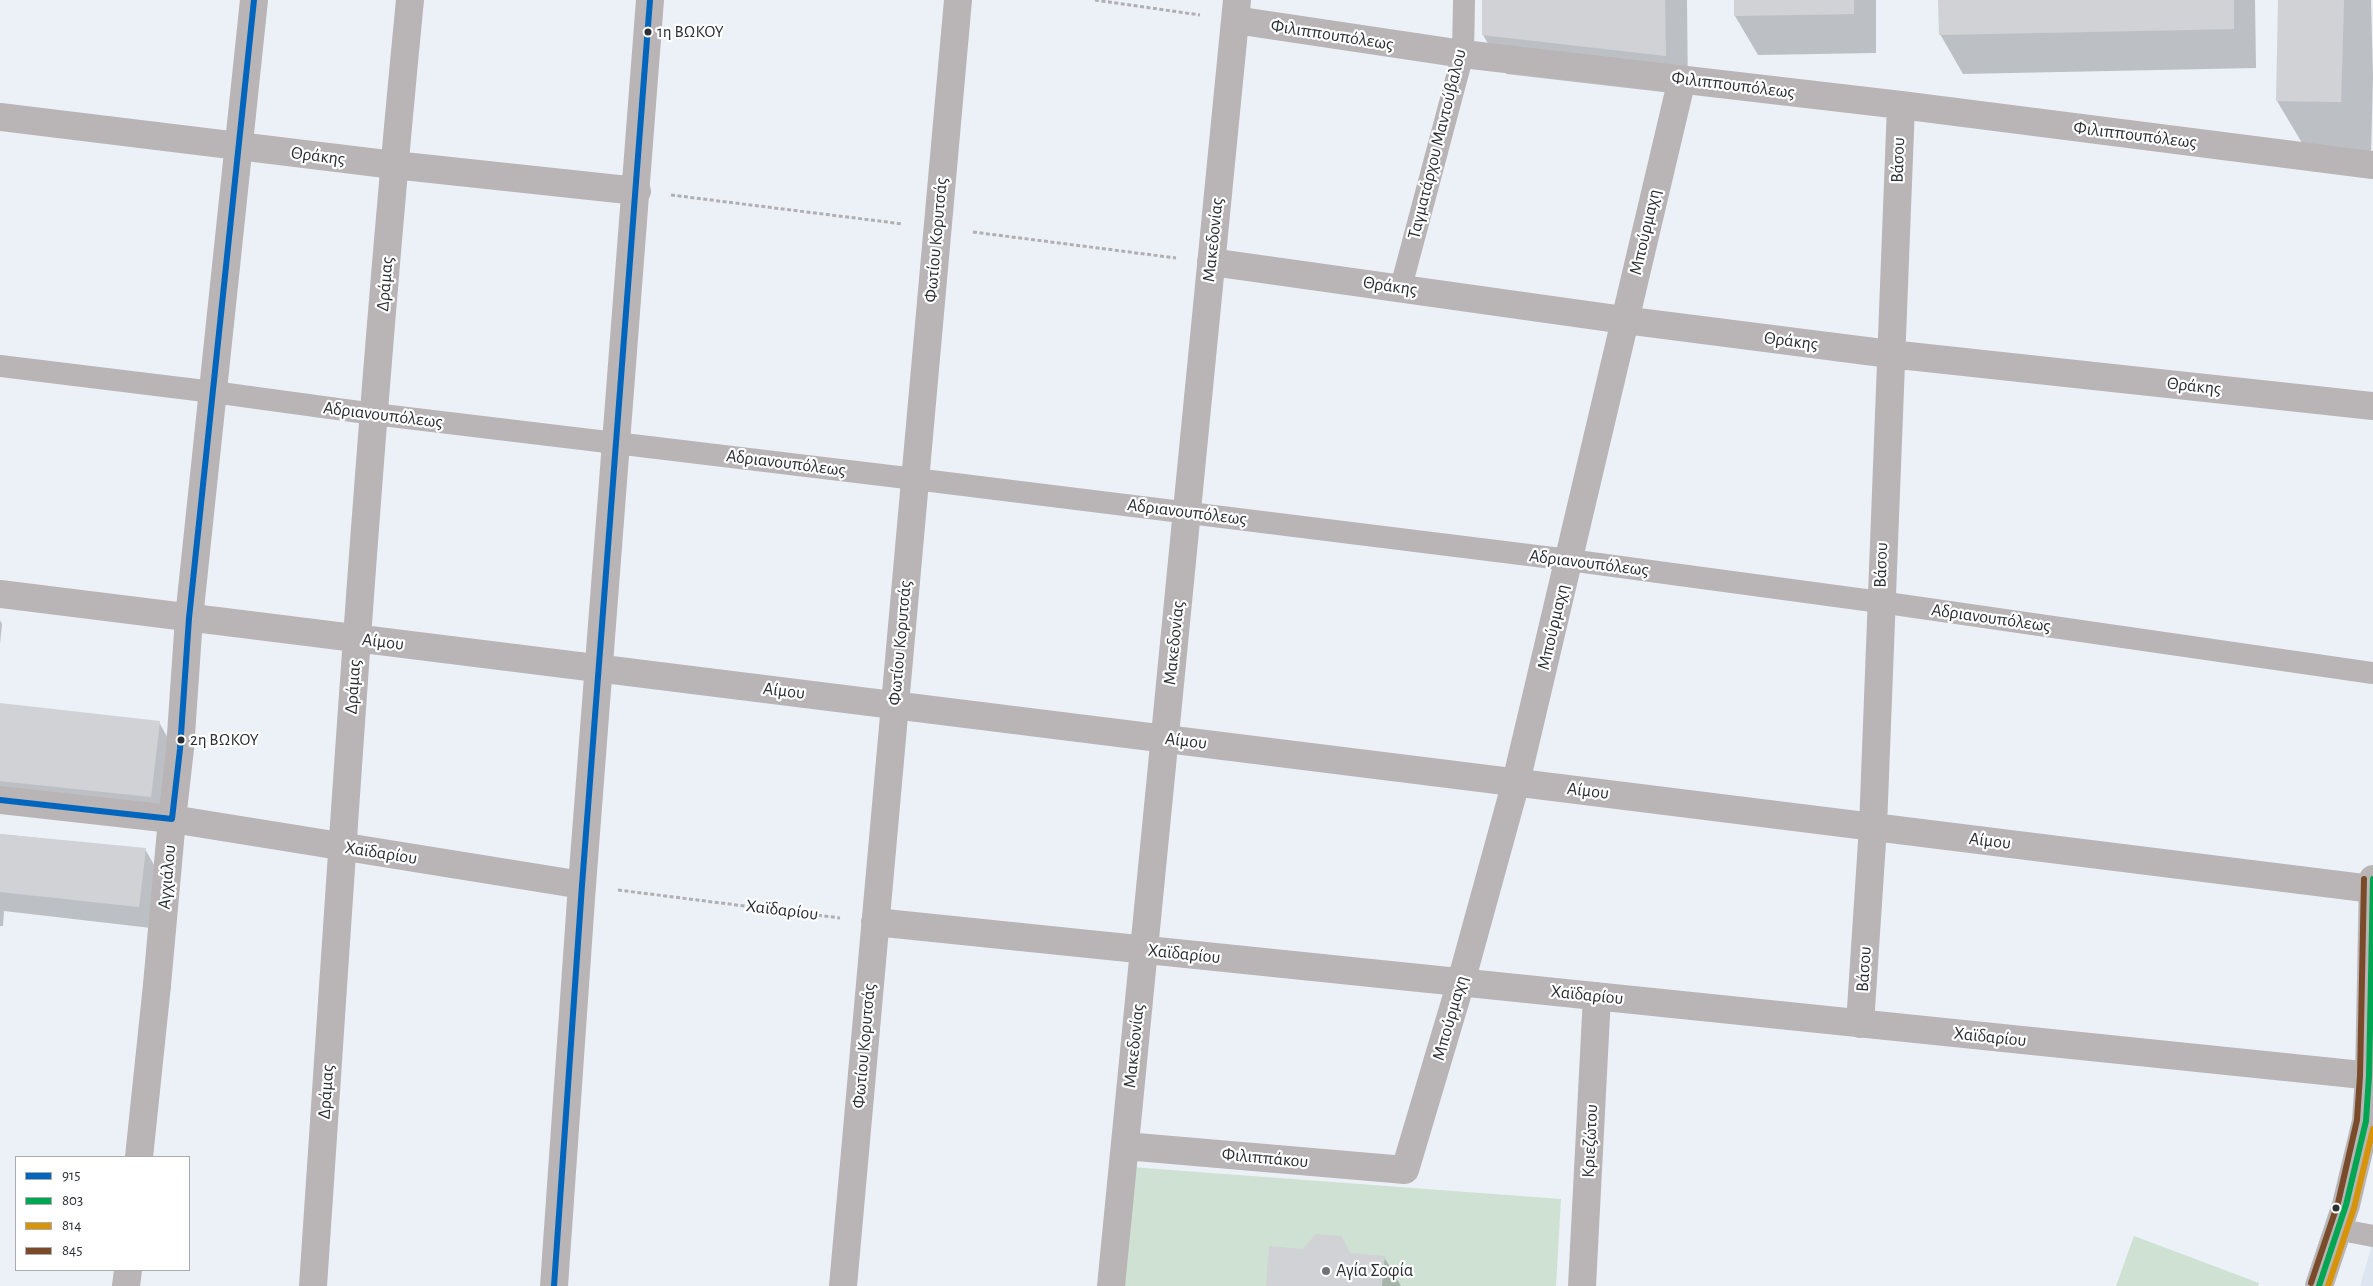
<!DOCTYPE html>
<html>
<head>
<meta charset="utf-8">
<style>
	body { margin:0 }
	#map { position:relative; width:2373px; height:1286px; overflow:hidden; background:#ecf1f7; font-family:"Alegreya Sans",sans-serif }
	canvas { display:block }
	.legend { position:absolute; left:15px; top:1156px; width:175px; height:115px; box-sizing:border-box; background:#fff; border:1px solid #aaabad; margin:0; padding:6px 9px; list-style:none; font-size:15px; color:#2b2e32 }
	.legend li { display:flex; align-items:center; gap:10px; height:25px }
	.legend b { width:25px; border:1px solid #aaabad }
</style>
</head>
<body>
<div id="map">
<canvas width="2373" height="1286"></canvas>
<ul class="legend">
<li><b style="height:6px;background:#0065bd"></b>915</li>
<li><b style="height:6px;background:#00a651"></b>803</li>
<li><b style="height:6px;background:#d89408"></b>814</li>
<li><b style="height:6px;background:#7a4b2a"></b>845</li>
</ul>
</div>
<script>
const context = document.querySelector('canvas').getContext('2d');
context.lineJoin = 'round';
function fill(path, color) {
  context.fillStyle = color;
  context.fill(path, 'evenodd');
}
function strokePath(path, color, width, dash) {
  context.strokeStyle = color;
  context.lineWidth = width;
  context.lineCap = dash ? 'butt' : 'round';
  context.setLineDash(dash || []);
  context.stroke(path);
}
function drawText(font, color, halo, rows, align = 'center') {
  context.font = font + ' "Alegreya Sans",sans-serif';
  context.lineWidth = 4.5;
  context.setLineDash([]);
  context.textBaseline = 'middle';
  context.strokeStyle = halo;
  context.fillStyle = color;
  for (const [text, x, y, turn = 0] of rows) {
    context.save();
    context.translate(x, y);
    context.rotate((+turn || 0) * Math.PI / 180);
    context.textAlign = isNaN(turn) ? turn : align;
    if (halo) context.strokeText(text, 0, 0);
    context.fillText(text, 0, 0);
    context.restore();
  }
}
fill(new Path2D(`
	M2373,1242v44h-13z`), '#dce5f0');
fill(new Path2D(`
	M1131,1167l430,32 -5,87h-436z
	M2134,1236l125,47 -1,3h-142z`), '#cee1d3');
fill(new Path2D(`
	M1483,0h204l1,95 -182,-21 -23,-39z
	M1735,0h141v53l-118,2 -23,-39z
	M1940,0h315l1,68 -293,6 -23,-40z
	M2280,0h91l2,77 -2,78 -63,-2 -31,-52z
	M0,620l2,4 -2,20z
	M0,705l159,17 12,22 -8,73 -163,-16z
	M0,834l145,15 12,21 -6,58 -147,-17 -1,15h-3z
	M1350,1254l34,3 17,29h-133z`), '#0003');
fill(new Path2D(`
	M1482,0h183l1,56 -184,-21z
	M1734,0h120v14l-120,2z
	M1938,0h296v29l-295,6z
	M2278,0h66l-3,102 -65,-1z
	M0,703l160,18 -9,76 -151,-16z
	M0,834l146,14 -7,59 -139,-15z
	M1316,1234l26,2 8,17 35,3 -3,30h-116l3,-40 34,3z`), '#d1d2d5');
strokePath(new Path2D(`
	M1095,0l105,15
	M671,195l232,29
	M973,232l203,26
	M618,890l222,28`), '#b2afb0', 3, [4, 2.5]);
strokePath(new Path2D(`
	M1401,287l62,-233 1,-54
	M0,366l213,26 161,22 541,65 654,81 311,42 493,71
	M2336,1229l37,7`), '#b9b4b5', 22);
strokePath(new Path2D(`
	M157,985l15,-166 410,66`), '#b9b4b5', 28);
strokePath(new Path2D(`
	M1235,20l228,34 438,51 472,60
	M0,117l394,48 243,26
	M1211,262l413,58 266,34 483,52
	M0,594l2373,295
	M0,800l172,19 8,-70 9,-131 65,-618
	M875,922l1498,154
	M1860,1024l13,-197 28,-722
	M1125,1146l280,24 56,-188 55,-200 166,-703
	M139,1157l18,-172
	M126,1286l2,-16
	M313,1286c29,-429 55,-858 97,-1286
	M554,1286l28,-401 68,-885
	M843,1286l115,-1286
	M1111,1286l126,-1286
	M1582,1286l15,-290`), '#b9b4b5', 28);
strokePath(new Path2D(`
	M2319,1286l27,-81 20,-84 3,-45 4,-197`), '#b9b4b5', 28);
strokePath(new Path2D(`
	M0,800l172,19 8,-70 9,-131 65,-618
	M554,1286l28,-401 68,-885`), '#0065bd', 6);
strokePath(new Path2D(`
	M2319,1286l27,-81 20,-84 3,-45 4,-197`), '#00a651', 6);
strokePath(new Path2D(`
	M2328,1286l26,-78 19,-79`), '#d89408', 6);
strokePath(new Path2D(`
	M2311,1283l27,-80 19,-83 3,-44 4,-197`), '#7a4b2a', 6);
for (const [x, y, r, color] of [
	[648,32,4.5,"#2b2e32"],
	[181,740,4.5,"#2b2e32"],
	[2336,1208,4.5,"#2b2e32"],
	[1326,1271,5,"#6f7277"]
]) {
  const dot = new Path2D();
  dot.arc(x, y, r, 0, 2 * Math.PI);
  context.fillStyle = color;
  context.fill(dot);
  strokePath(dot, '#fff', 2);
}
drawText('17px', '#2b2e32', '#fff', [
	["1η ΒΩΚΟΥ",657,32],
	["2η ΒΩΚΟΥ",190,740]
], 'left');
drawText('18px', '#2b2e32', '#fff', [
	["Φιλιππουπόλεως",1332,35,9],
	["Φιλιππουπόλεως",1733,85,7],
	["Φιλιππουπόλεως",2135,135,7],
	["Ταγματάρχου Μαντούβαλου",1437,144,-76],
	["Θράκης",318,156,7],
	["Βάσου",1898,160,-88],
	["Μπούρμαχη",1645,232,-77],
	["Φωτίου Κορυτσάς",936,240,-85],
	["Μακεδονίας",1213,240,-84],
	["Δράμας",385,284,-85],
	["Θράκης",1390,286,8],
	["Θράκης",1791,341,7],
	["Θράκης",2194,386,6],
	["Αδριανουπόλεως",383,415,7],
	["Αδριανουπόλεως",786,463,7],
	["Αδριανουπόλεως",1187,512,7],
	["Αδριανουπόλεως",1589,563,7],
	["Βάσου",1881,565,-88],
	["Αδριανουπόλεως",1991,618,8],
	["Μπούρμαχη",1553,627,-77],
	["Αίμου",383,642,7],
	["Φωτίου Κορυτσάς",900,643,-85],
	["Μακεδονίας",1174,643,-84],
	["Δράμας",353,687,-86],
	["Αίμου",784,691,7],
	["Αίμου",1186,741,7],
	["Αίμου",1588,791,7],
	["Αίμου",1990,841,7],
	["Χαϊδαρίου",381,853,9],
	["Αγχιάλου",167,877,-85],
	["Χαϊδαρίου",782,910,7],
	["Χαϊδαρίου",1184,954,6],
	["Βάσου",1864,969,-86],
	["Χαϊδαρίου",1587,995,6],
	["Μπούρμαχη",1450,1018,-74],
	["Χαϊδαρίου",1990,1037,6],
	["Φωτίου Κορυτσάς",864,1046,-85],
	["Μακεδονίας",1134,1046,-84],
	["Δράμας",326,1092,-86],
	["Κριεζώτου",1590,1141,-87],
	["Φιλιππάκου",1265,1158,5]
]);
drawText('18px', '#2b2e32', '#fff', [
	["Αγία Σοφία",1336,1271]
], 'left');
</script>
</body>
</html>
